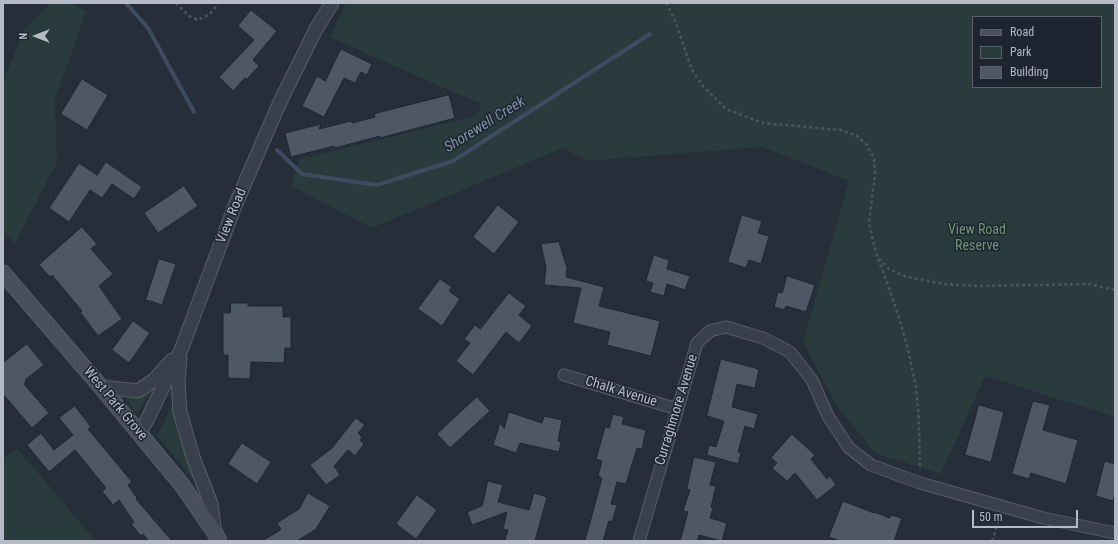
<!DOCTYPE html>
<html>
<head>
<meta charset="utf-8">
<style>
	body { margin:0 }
	#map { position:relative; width:1118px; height:544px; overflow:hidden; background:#262e3a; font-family:"Roboto Condensed",sans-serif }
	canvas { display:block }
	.frame { position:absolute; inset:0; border:4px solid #b5bbc6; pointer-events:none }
	.legend { position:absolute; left:972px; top:16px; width:130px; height:72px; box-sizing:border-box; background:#1f2530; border:1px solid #5b616c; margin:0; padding:5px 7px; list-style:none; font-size:12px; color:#b5bbc6 }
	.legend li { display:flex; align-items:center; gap:8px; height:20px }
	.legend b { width:20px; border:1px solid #5b616c }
	.north { position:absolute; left:16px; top:16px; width:40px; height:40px; -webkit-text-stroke:3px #1f2530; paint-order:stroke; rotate:270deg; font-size:11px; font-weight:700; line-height:16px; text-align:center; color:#b5bbc6 }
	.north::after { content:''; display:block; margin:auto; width:14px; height:18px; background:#b5bbc6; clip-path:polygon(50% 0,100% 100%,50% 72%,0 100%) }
	.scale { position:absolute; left:972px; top:510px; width:106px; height:18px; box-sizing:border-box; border:2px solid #b5bbc6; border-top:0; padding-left:5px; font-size:12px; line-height:14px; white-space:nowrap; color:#b5bbc6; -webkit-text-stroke:3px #1f2530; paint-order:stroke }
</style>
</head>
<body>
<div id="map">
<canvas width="1118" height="544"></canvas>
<div class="frame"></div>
<ul class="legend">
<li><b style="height:5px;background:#48505d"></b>Road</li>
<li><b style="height:11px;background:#293b3c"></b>Park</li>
<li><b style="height:11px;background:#4e5865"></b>Building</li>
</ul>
<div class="north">N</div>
<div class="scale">50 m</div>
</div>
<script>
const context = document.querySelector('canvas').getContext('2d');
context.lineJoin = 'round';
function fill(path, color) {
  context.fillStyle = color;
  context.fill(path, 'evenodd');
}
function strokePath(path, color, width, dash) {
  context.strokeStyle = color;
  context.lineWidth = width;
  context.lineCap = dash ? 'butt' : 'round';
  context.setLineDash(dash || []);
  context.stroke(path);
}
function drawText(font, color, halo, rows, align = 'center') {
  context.font = font + ' "Roboto Condensed",sans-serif';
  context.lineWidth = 3;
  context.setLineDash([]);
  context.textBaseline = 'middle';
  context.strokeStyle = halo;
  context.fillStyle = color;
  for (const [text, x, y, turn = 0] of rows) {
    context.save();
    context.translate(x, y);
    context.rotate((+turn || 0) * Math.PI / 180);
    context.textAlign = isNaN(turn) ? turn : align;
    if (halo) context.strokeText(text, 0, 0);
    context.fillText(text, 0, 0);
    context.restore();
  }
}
fill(new Path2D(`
	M51,3h19l16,8 -31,89 2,62 -42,82 -12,-14v-144l2,-9 19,-47z
	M346,3h769v414l-130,-41 -44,98 -66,-21 -37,-45 -35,-66 46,-161 -87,-34 -175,14 -24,-13 -191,80 -81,-42 9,-27 176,-43 6,-12 -52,-22 -100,-45zM973,17h128v70h-128z
	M151,392l-14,22 -11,-15z
	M173,404l2,19 23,62 -41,-49z
	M17,448l79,93h-93v-82z`), '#293b3c');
strokePath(new Path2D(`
	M126,3l22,25 46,84
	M277,150l25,24 75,11 76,-24 197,-127`), '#3d4c61', 4);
const building = new Path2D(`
	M251,10l26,21 -24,29 6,6 -12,13 -2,-1 -12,13 -14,-14 35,-37 -16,-14z
	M341,49l31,15 -5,11 -6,-3 -6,11 -11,-5 -20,39 -22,-11 15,-30 8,5z
	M82,79l26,16 -21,35 -26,-16z
	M449,95l6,23 -75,20v-2l-45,12 -1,-2 -43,11 -6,-24 36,-9 -2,5 32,-8 1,2 23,-6 -1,-3z
	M106,162l36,25 -8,12 -22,-15 -10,14 -12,-8 -21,32 -20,-14 30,-45 18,12z
	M184,186l14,20 -40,27 -14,-20z
	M498,205l21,17 -25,32 -21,-17z
	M742,215l20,6 -4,12 11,3 -8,28 -12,-4 -3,8 -18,-6z
	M82,227l15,17 -6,5 22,25 -14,12 23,33 -24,17 -18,-24 2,-1 -30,-36 -2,2 -11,-12z
	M559,242l8,26 -1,9 38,10 -5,19 61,15 -9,35 -44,-11 3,-13 -37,-9 8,-35 -37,-3 2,-17 -5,-24z
	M654,255l15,5 -2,9 23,7 -5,14 -18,-6 -3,12 -14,-4 3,-9 -7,-2z
	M159,259l17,5 -14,41 -15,-5 -2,2z
	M787,276l28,9 -9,27 -20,-6 -2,4 -10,-3 4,-15 4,1z
	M440,279l12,8 -3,4 11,8 -18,27 -24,-17z
	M509,293l17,13 -7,9 13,11 -13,17 -13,-11 -33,43 -17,-14 14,-18 -6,-4 11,-14 5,4z
	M231,303h17v3h35v11h8v31h-6l-1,15 -33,-1 -1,17 -22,-1v-23h-5v-42h7z
	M133,321l17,12 -21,30 -17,-13z
	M27,344l17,21 -19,15 1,1 -2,3 25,29 -17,15 -29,-34v-31z
	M721,359l38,10 -4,19 -18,-4 -5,23 26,7 -4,15 -9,-3 -7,26 3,1 -3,11 -31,-9 2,-10 7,2 8,-26 -17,-5z
	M477,397l13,14 -40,37 -13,-14z
	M1033,401l17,4 -7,25 35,10 -12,44 -35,-11 -2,6 -17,-5z
	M979,405l25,7 -13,50 -26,-7z
	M75,406l16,21 -3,2 44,53 -4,3 9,13 -1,1 36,42h-23l-6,-7 -2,2 -10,-12 3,-2 -15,-22 -6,5 -11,-14 4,-3 -31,-38 -26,22 -22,-27 14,-12 13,17 19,-15 -14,-17z
	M509,412l33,11 2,-7 18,4 -4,21 3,1 -2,10 -39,-9 -4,10 -23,-8 7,-22 4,5z
	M613,414l11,3 -2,7 24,6 -4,19 -5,-1 -11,36 -9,-2 -6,22 6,1 -5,17 -3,-1 -6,20h-18l17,-63 -4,-2 4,-15 -6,-2 9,-32 4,1z
	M356,418l9,7 -7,8 4,4 -2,3 4,4 -9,12 -7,-6 -14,16 6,9 -14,10 -16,-20 22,-17z
	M792,434l23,21 -4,4 16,20 3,-3 6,9 -19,15 -22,-27 -8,8 -15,-13 5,-5 -6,-5z
	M242,443l29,19 -14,22 -29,-20z
	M694,457l22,5 -6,23 6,1 -5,21 2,1 -3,10 17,5 -5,18 -23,-6 -2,6h-17l8,-29 -5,-1 7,-21 -3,-1z
	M1105,461l10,3v29l-2,8 -17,-5z
	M488,481l15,4 -5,17 31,8 5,-17 13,4 -12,44h-30l3,-11 -5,-1 4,-17 -35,13 -5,-13 15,-6z
	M308,493l22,13 -14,23 -19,12h-35l17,-10 2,-2 -4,-6 22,-14z
	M417,495l20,15 -21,29 -20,-15z
	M843,501l31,12v-1l16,6 1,-3 11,3 -8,23h-54l-11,-4z`);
fill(building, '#4e5865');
strokePath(building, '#212732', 1);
const minor = new Path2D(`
	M564,375l113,34
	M639,541l58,-198 13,-12 16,-4 37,11 27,14 22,28 16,36 21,32 22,17 49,18 123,35 72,15`);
const tertiary = new Path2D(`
	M180,358l-2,24 2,30 13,45 18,47 4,29
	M101,387l37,4 16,-11 18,-20
	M139,433l7,-11 35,-72 53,-142 46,-106 36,-73 16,-26`);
const secondary = new Path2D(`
	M3,273l98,114 81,98 33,48 4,8`);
strokePath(minor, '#585e69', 13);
strokePath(tertiary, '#585e69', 15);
strokePath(secondary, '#585e69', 17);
strokePath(new Path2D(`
	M176,3l13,13 9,4 12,-6 9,-11
	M666,3l8,15 18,52 10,15 24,24 37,14 78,7 16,6 9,8 8,14 1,16 -6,50 8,33 12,12 15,7 39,8 31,2 115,-2 26,6
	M878,259c14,36 28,76 35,114 7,31 6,65 7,97
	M992,541l8,-24`), '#48585a', 2.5, [3, 3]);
strokePath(minor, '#39404b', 11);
strokePath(tertiary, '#39404b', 13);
strokePath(secondary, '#48505d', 15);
drawText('14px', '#b5bbc6', '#1f2530', [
	["View Road",232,216,-68],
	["Chalk Avenue",621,392,17],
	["West Park Grove",115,404,50],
	["Curraghmore Avenue",677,410,-73]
]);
drawText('14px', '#6f9478', '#1f2530', [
	["View Road",977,230],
	["Reserve",977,246]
]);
drawText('italic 15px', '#8092aa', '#1f2530', [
	["Shorewell Creek",485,125,-32]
]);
</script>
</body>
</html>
